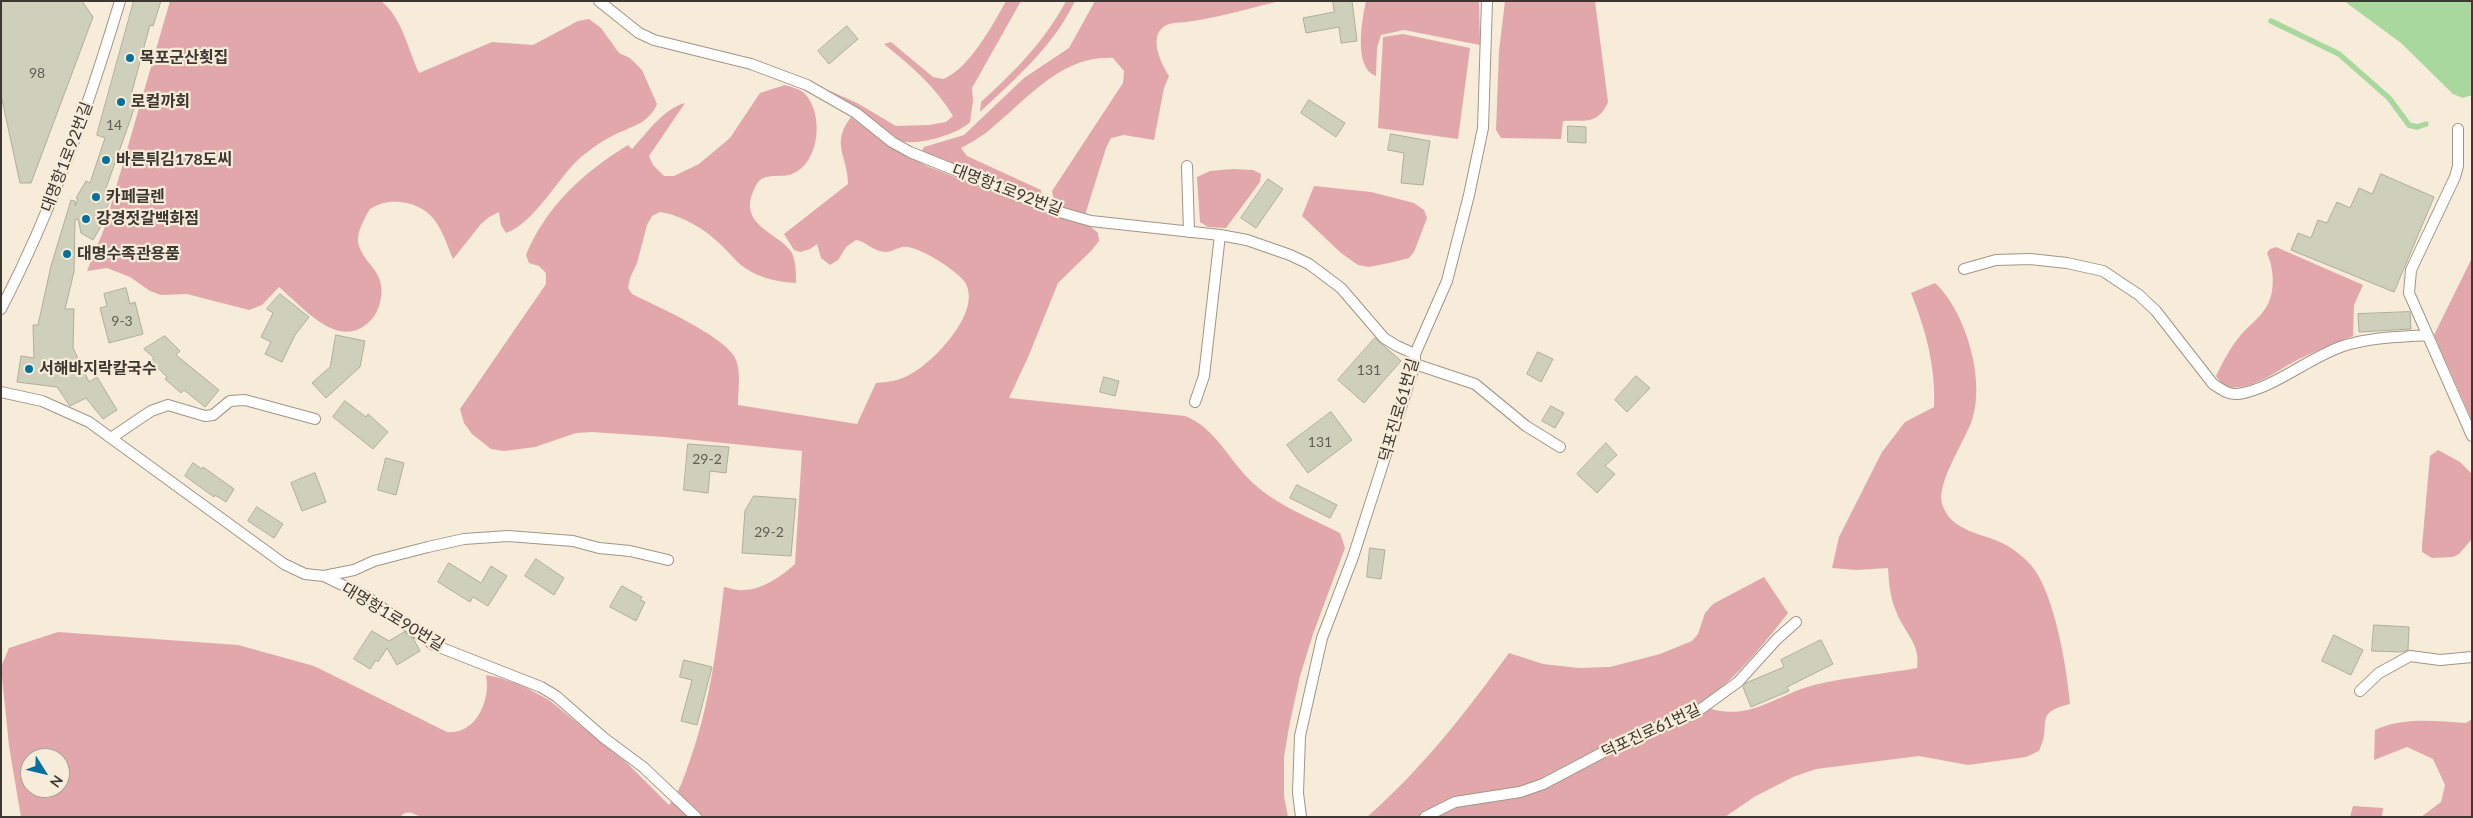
<!DOCTYPE html>
<html>
<head>
<meta charset="utf-8">
<style>
	body { margin:0 }
	#map { position:relative; width:2473px; height:818px; overflow:hidden; background:#f7ebd9; font-family:Lato,sans-serif }
	canvas { display:block }
	.frame { position:absolute; inset:0; border:2px solid #3c3731; pointer-events:none }
	.north { position:absolute; left:20px; top:748px; width:50px; height:50px; box-sizing:border-box; background:#f7ebd9; border:1px solid #aca396; border-radius:50%; rotate:126deg; font-size:14px; font-weight:700; line-height:20px; text-align:center; color:#3c3731 }
	.north::after { content:''; display:block; margin:auto; width:18px; height:22px; background:#03719d; clip-path:polygon(50% 0,100% 100%,50% 72%,0 100%) }
</style>
</head>
<body>
<div id="map">
<canvas width="2473" height="818"></canvas>
<div class="frame"></div>
<div class="north">N</div>
</div>
<script>
const context = document.querySelector('canvas').getContext('2d');
context.lineJoin = 'round';
function fill(path, color) {
  context.fillStyle = color;
  context.fill(path, 'evenodd');
}
function strokePath(path, color, width, dash) {
  context.strokeStyle = color;
  context.lineWidth = width;
  context.lineCap = dash ? 'butt' : 'round';
  context.setLineDash(dash || []);
  context.stroke(path);
}
function drawText(font, color, halo, rows, align = 'center') {
  context.font = font + ' Lato,"Noto Sans KR",sans-serif';
  context.lineWidth = 4.5;
  context.setLineDash([]);
  context.textBaseline = 'middle';
  context.strokeStyle = halo;
  context.fillStyle = color;
  for (const [text, x, y, turn = 0] of rows) {
    context.save();
    context.translate(x, y);
    context.rotate((+turn || 0) * Math.PI / 180);
    context.textAlign = isNaN(turn) ? turn : align;
    if (halo) context.strokeText(text, 0, 0);
    context.fillText(text, 0, 0);
    context.restore();
  }
}
fill(new Path2D(`
	M170,1h211c21,16 27,49 38,72l73,-31 41,3 45,-24 11,-2 12,9 18,25 11,5 12,12 15,34c-8,19 -24,22 -41,30 -13,6 -25,15 -35,23 -24,21 -46,66 -75,76l-5,-8 -2,-13 -10,5 -8,7 -28,35c-12,-30 -18,-53 -53,-57 -12,-1 -20,1 -30,7 -5,8 -13,23 -12,32 2,18 21,27 23,44 2,11 -2,27 -10,35 -31,33 -67,-12 -92,-33l-17,18 -13,5 -62,-16 -26,1 -11,-4 -20,-14 -23,-9 -20,3 17,-42z
	M1006,1h15l-49,87 1,13 -3,21c-11,12 -53,24 -69,19l-73,-51 29,13 39,23 33,-1 17,-3 7,-6c-17,-29 -43,-51 -69,-72l7,-2 42,35 10,2c25,-9 50,-54 63,-78z
	M1066,1h9c-22,46 -59,77 -95,111l1,-10c33,-30 64,-61 85,-101z
	M1095,1h185c-31,7 -62,17 -94,21 -8,1 -19,0 -25,7 -11,12 1,36 8,47l-5,12 -10,52 -30,-5 -13,3 -5,10 -21,67 -30,-10 -3,-14 71,-108 1,-12 -11,-13c-53,-3 -88,44 -126,74 -8,6 -17,11 -26,16l6,8 74,34v7l-5,1 -79,-31 -35,-16 2,-4 40,-12 60,-57 45,-30z
	M1366,1h113l1,44 -76,-15 -23,5 -4,13 -1,28c-23,-8 -14,-56 -10,-75z
	M1505,1h90l13,101c-10,23 -23,18 -45,19l-2,18 -60,-1 -5,-8 3,-79z
	M1403,34l67,14 -12,91 -80,-11 5,-91z
	M785,85c6,2 16,4 20,9 19,20 15,69 -13,80 -10,4 -25,-1 -33,7 -4,4 -8,15 -9,21 -3,26 31,33 42,51 4,9 4,21 4,30 -18,-1 -36,-5 -51,-15 -10,-7 -17,-17 -25,-24 -15,-15 -39,-29 -60,-32l-8,4 -5,9 -10,38 -7,15 -2,10 4,6c24,12 88,40 102,62 8,13 4,34 4,49l119,19 19,-41c12,-1 22,-2 33,-8 23,-11 76,-65 55,-94 -8,-11 -48,-37 -62,-34 -9,2 -12,7 -22,4 -9,-2 -15,-10 -24,-11l-10,7 -8,13 -8,5 -9,-7 -4,-14 -7,5 -10,3 -6,-2 -10,-16 64,-50c0,-28 -18,-40 3,-67l34,26 42,23 124,49 38,10 9,8 1,8 -8,10 -33,32 -29,72 -20,43 176,18c31,12 44,45 68,67 23,22 58,35 87,50l5,15 -32,86 -13,42 -11,51 -5,30v39l4,21h-867c-8,-4 -14,-8 -21,0h-379l-12,-71 -8,-79 8,-19 49,-16 180,13 76,21 133,66c29,3 44,-32 39,-57l14,3 23,8 26,14 78,63 42,42c11,-14 15,-28 21,-45 20,-56 27,-114 34,-173 6,1 13,4 19,3 19,0 39,-14 52,-26l7,-113 -137,-14 -73,-5 -16,1 -41,14 -31,4 -13,-2 -19,-15 -8,-11 -4,-14 86,-125v-11l-7,-7 -10,-3 -3,-8c20,-49 58,-83 102,-110l4,4c15,-16 31,-40 53,-46l-36,53 4,9 11,11h10l25,-12 31,-26 30,-45zM30,758h30v30h-30z
	M1233,169l20,1 8,4 -1,8 -34,46 -18,-1 -8,-5 -3,-45 13,-6z
	M1314,186l57,6 43,11 10,7 3,8 -13,34 -5,6 -20,5 -20,4 -11,-2 -17,-12 -39,-37z
	M2276,247l87,38 -9,20 -1,31c-19,7 -36,15 -54,23 -20,10 -45,31 -68,28 -8,-1 -11,-5 -15,-11 7,-14 14,-28 24,-40 7,-9 16,-15 22,-23 14,-15 13,-42 5,-60l3,-4z
	M2472,258v163l-38,-86z
	M1935,283c30,27 51,97 37,137 -7,21 -36,63 -30,84 9,29 43,29 64,41 9,5 17,12 24,19 24,26 37,104 40,140 -38,9 -17,19 -31,47l-13,6 -58,8 -49,-9 -103,13 -23,8 -39,20 -29,20h-358c55,-48 99,-105 142,-164l34,11 36,4 31,-1 50,-13 32,-13 6,-7 7,-21 8,-9 51,-27 24,36c-27,35 -52,65 -88,92 48,20 72,-9 114,-20 33,-8 69,-11 103,-17 4,-25 -13,-35 -21,-57 -6,-14 -7,-27 -8,-43l-32,2 -24,-2 7,-31 43,-85 23,-30 29,-15c2,-39 -8,-77 -23,-114z
	M2438,450l22,12 12,12v65l-13,15 -6,3 -21,1 -10,-6v-6l8,-90z
	M2472,719v98h-51l20,-15 4,-17 -12,-26 -26,-12 -33,13 1,-30c28,-13 60,-9 91,-7z
	M2353,806l30,2 -1,9h-32z`), '#e2a7ab');
fill(new Path2D(`
	M2344,1h128v94l-9,3 -10,-4 -52,-51z`), '#a9d89f');
strokePath(new Path2D(`
	M2271,21l68,33 50,44 20,27 8,2 9,-3`), '#a9d89f', 5.5);
const building = new Path2D(`
	M1,1h81l11,16 -62,166h-11l-19,-88z
	M134,1h27l-8,25 -3,-1 -19,70 6,2 -5,18 -27,76 8,5 -10,18 4,2 -14,24 -12,-7 -3,-14 -3,1 -1,52 -9,37h9l-1,39 16,34 8,-5 20,33 -14,9 -17,-21 -16,8 -13,-19 -40,-5 4,-26 13,2 -1,-33h5l13,-59 20,-66 4,1v5l3,-7 -2,-1 10,-17 4,2 15,-45 -8,-3z
	M1333,1h19l5,40 -16,2 -2,-16 -33,6 -3,-15 31,-6z
	M847,26l11,13 -29,25 -11,-13z
	M1309,100l36,23 -9,14 -35,-24z
	M1568,126l18,1v16l-18,-1z
	M1391,134l39,7 -7,44 -22,-2 3,-30 -16,-3z
	M2381,174l53,23 -40,95 -103,-42 7,-17 13,5 7,-18 9,3 10,-21 13,6 9,-20 13,6z
	M1268,179l15,10 -27,39 -15,-10z
	M126,288l4,16 5,-2 8,32 -34,9 -9,-35 7,-2 -3,-12z
	M280,294l29,23 -14,18 -13,27 -17,-8 6,-12 -10,-5 12,-24 -6,-4z
	M2410,312l1,17 -52,3 -1,-18z
	M336,335l29,6 -5,26 -34,31 -14,-15 18,-16z
	M165,336l15,15 -4,4 43,35 -14,17 -21,-17 -3,3 -16,-14 2,-2 -16,-16 3,-3 -10,-9z
	M1375,338l26,23 -37,42 -26,-23z
	M1538,352l15,7 -12,23 -14,-8z
	M1636,376l14,12 -23,24 -12,-12z
	M1104,377l15,4 -4,15 -15,-4z
	M345,401l21,16 2,-3 20,18 -15,17 -40,-32z
	M1551,406l13,7 -9,15 -13,-7z
	M1331,412l21,28 -44,33 -21,-28z
	M1606,443l11,12 -12,11 10,8 -18,19 -20,-19z
	M688,444l41,3 -3,26 -16,-2 -2,22 -24,-3z
	M386,458l18,5 -8,32 -18,-5z
	M193,463l9,6 1,-2 31,22 -8,13 -11,-7 -1,2 -29,-21z
	M315,473l11,29 -24,9 -11,-28z
	M1297,485l40,20 -7,13 -40,-20z
	M754,496l42,3 -5,57 -49,-3 3,-42z
	M257,507l26,17 -9,14 -26,-17z
	M1370,548l15,2 -4,29 -14,-2z
	M536,559l28,19 -10,17 -29,-19z
	M449,563l32,20 10,-17 16,10 -19,30 -15,-9 -3,5 -32,-20z
	M622,586l20,11 -2,3 5,2 -9,19 -26,-14z
	M2374,625l35,2 -1,23 -6,2 -30,-1z
	M372,631l17,10 15,-9 9,6 7,13 -23,14 -10,-17 -9,14 -2,-2 -6,9 -16,-10z
	M2334,635l29,15 -12,25 -29,-14z
	M1821,640l12,24 -46,23 2,4 -38,16 -8,-20 3,-4 38,-16 -3,-7z
	M684,660l28,7 -15,58 -16,-4 11,-41 -12,-3z`);
fill(building, '#cfd0bc');
strokePath(building, '#adae9b', 1);
const service = new Path2D(`
	M599,1l40,32 15,7 97,24 56,21 49,28 36,29 18,10 146,59 35,10 129,14 27,5 43,15 19,9 32,24 43,50 13,8 18,8
	M2458,129v37l-3,11 -44,93 -2,23 63,143
	M1187,166l2,66
	M1964,269l32,-9 34,-1 37,4 36,8 36,24 17,16 57,73c8,5 15,11 25,10 35,-5 70,-36 105,-48 28,-9 55,-9 84,-11
	M1,309c51,-98 87,-202 119,-308
	M1415,364l60,20 51,42 34,21
	M1,392l41,9 47,21 195,142 21,10 19,2 43,21 67,48 107,42 15,9 48,42 39,29 53,50
	M1195,402l9,-26 16,-141
	M111,438l40,-27 17,-6 37,11 8,-1 17,-14 15,-1 70,19
	M324,576l30,-6 20,-9 54,-14 36,-8 44,-3 65,5 26,7 31,3 38,9
	M2360,691l19,-18 31,-17 30,4 32,-3
	M1301,817l-3,-24 2,-57 22,-98 31,-81 62,-193v-10l32,-73 22,-86 14,-67 4,-127
	M1425,817l30,-15 65,-10 23,-8 91,-48 60,-22 44,-32 39,-43 19,-17`);
strokePath(service, '#a19686', 12);
strokePath(service, '#fff', 10);
for (const [x, y, r, color] of [
	[130,58,5,"#03719d"],
	[121,102,5,"#03719d"],
	[106,160,5,"#03719d"],
	[96,197,5,"#03719d"],
	[86,219,5,"#03719d"],
	[67,254,5,"#03719d"],
	[29,369,5,"#03719d"]
]) {
  const dot = new Path2D();
  dot.arc(x, y, r, 0, 2 * Math.PI);
  context.fillStyle = color;
  context.fill(dot);
  strokePath(dot, '#f7ebd9', 2);
}
drawText('14px', '#615d54', null, [
	["98",37,73],
	["14",114,125],
	["9-3",122,321],
	["131",1369,370],
	["131",1320,442],
	["29-2",707,459],
	["29-2",769,532]
]);
drawText('bold 16px', '#3c3731', '#f7ebd9', [
	["목포군산횟집",140,58],
	["로컬까회",131,102],
	["바른튀김178도씨",116,160],
	["카페글렌",106,197],
	["강경젓갈백화점",96,219],
	["대명수족관용품",77,254],
	["서해바지락칼국수",39,369]
], 'left');
drawText('16px', '#3c3731', '#f7ebd9', [
	["대명항1로92번길",67,157,-69],
	["대명항1로92번길",1007,190,21],
	["덕포진로61번길",1399,410,-74],
	["대명항1로90번길",393,617,31],
	["덕포진로61번길",1651,731,-25]
]);
</script>
</body>
</html>
